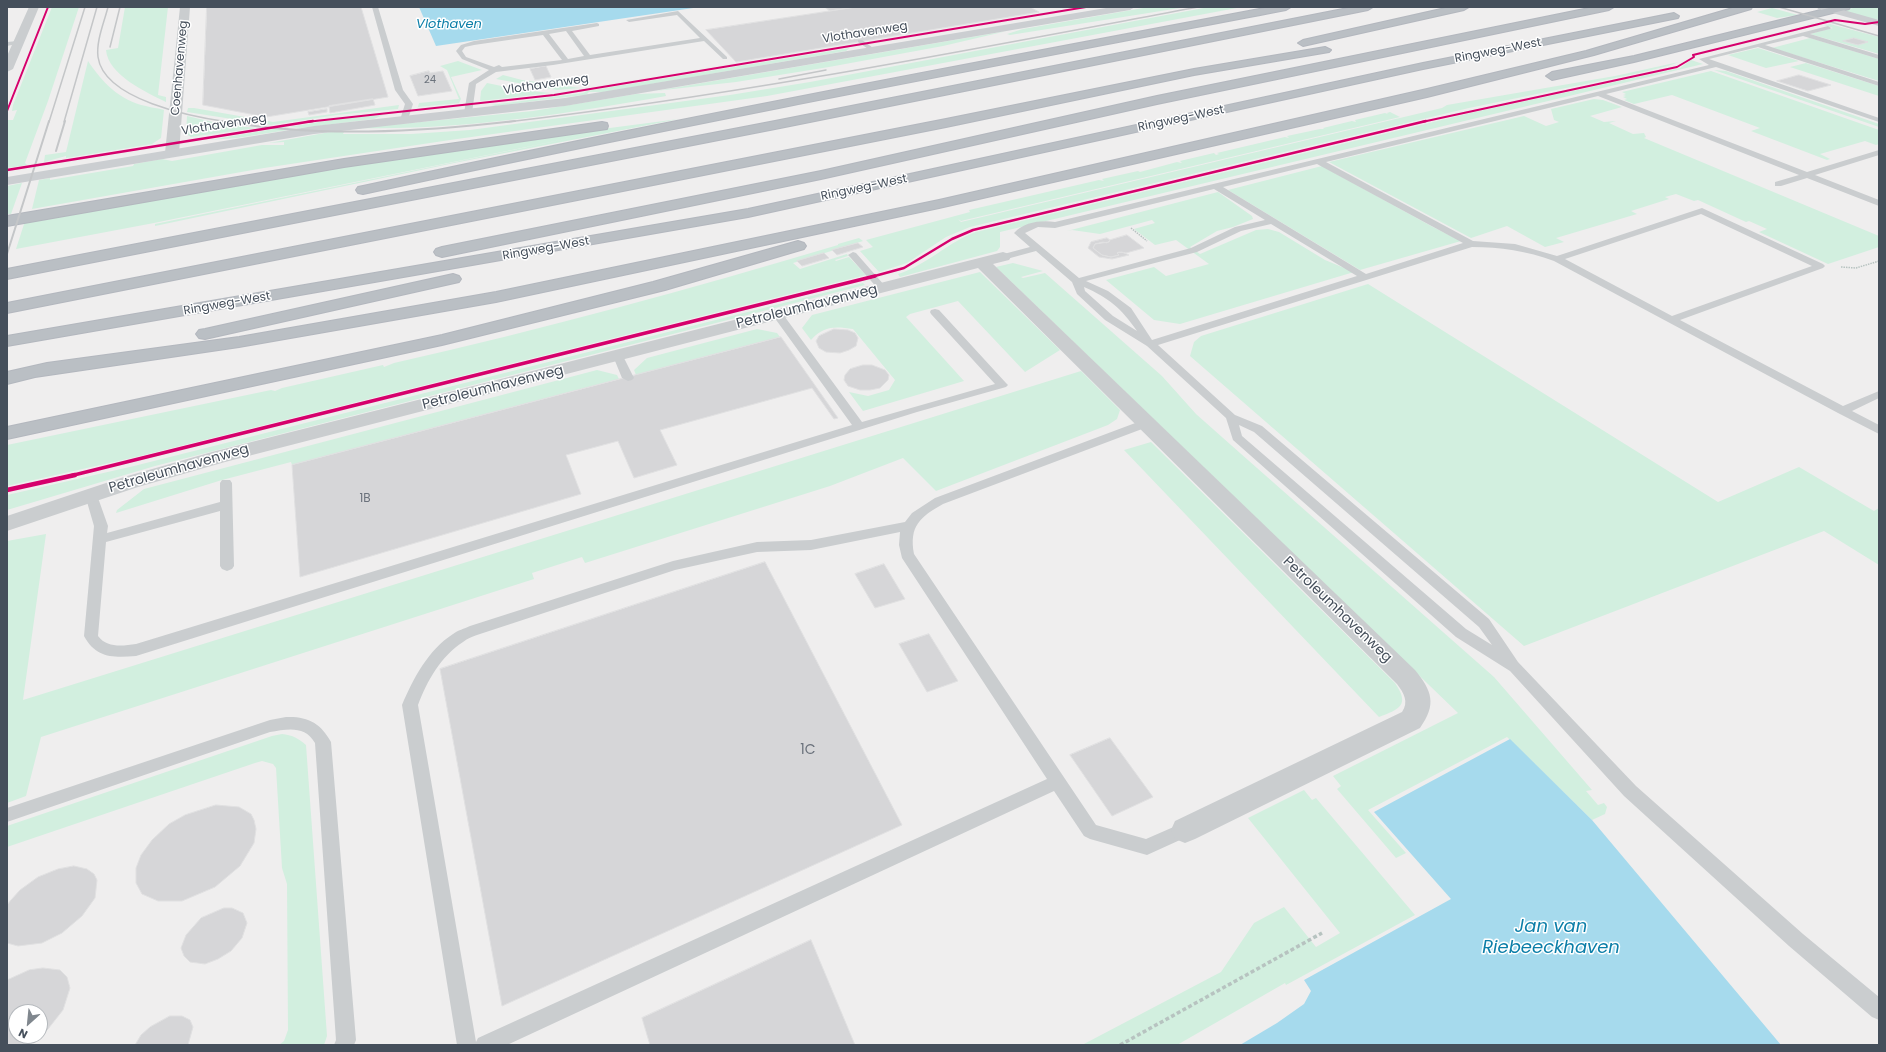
<!DOCTYPE html>
<html>
<head>
<meta charset="utf-8">
<style>
	body { margin:0 }
	#map { position:relative; width:1886px; height:1052px; overflow:hidden; background:#efeeee; font-family:Poppins,sans-serif }
	canvas { display:block }
	.frame { position:absolute; inset:0; border:8px solid #454f5b; pointer-events:none }
	.north { position:absolute; left:8px; top:1004px; width:40px; height:40px; box-sizing:border-box; background:#fff; border:1px solid #b5b9bd; border-radius:50%; rotate:207deg; font-size:11px; font-weight:700; line-height:16px; text-align:center; color:#454f5b }
	.north::after { content:''; display:block; margin:auto; width:14px; height:18px; background:#80878e; clip-path:polygon(50% 0,100% 100%,50% 72%,0 100%) }
</style>
</head>
<body>
<div id="map">
<canvas width="1886" height="1052"></canvas>
<div class="frame"></div>
<div class="north">N</div>
</div>
<script>
const context = document.querySelector('canvas').getContext('2d');
context.lineJoin = 'round';
function fill(path, color) {
  context.fillStyle = color;
  context.fill(path, 'evenodd');
}
function strokePath(path, color, width, dash) {
  context.strokeStyle = color;
  context.lineWidth = width;
  context.lineCap = dash ? 'butt' : 'round';
  context.setLineDash(dash || []);
  context.stroke(path);
}
function drawText(font, color, halo, rows, align = 'center') {
  context.font = font + ' Poppins,sans-serif';
  context.lineWidth = 3;
  context.setLineDash([]);
  context.textBaseline = 'middle';
  context.strokeStyle = halo;
  context.fillStyle = color;
  for (const [text, x, y, turn = 0] of rows) {
    context.save();
    context.translate(x, y);
    context.rotate((+turn || 0) * Math.PI / 180);
    context.textAlign = isNaN(turn) ? turn : align;
    if (halo) context.strokeText(text, 0, 0);
    context.fillText(text, 0, 0);
    context.restore();
  }
}
fill(new Path2D(`
	M52,7h27l-31,94 -23,62 2,2 -20,3v-45l1,-3h5l4,-10 -5,1 1,-6z
	M125,7h43l-10,88 8,2v5c-20,-10 -58,-27 -60,-52l12,-2z
	M1149,7h37l-176,28 -3,-1 16,-5z
	M1209,7h33l-475,89 -317,44 -186,28 -232,41 7,-29 11,-2v2l83,-14 1,-2 28,-5 10,2 90,-16h22v-3l-15,1 61,-11h14l-1,2h68l59,-4 260,-35 80,-13z
	M1857,7h22v12l-5,1 -33,-9z
	M1772,8l26,7 -21,3 -20,-6z
	M1830,24l49,13v17l-69,-20 23,-6 -9,-3z
	M1007,31l-64,15 -114,21 -93,15 -81,9z
	M1810,38l69,21v22l-107,-33z
	M850,48l-4,3 -242,41h-15l-2,2h4l-95,12 -5,-1 92,-12 4,-2z
	M1758,48l41,13 -33,7 -38,-13z
	M1691,60l12,4 -703,168v15l-3,4 -97,26 -2,-3c29,-9 50,-32 78,-42l499,-120 205,-44z
	M88,61c14,21 32,40 58,45 6,2 12,2 18,4l-3,28 -9,6 -86,14v-2l-22,6 1,-7 21,-3z
	M458,61l24,9 -31,7 10,22 -2,4 -41,4 1,-4 40,-4 -12,-29 -7,-4z
	M1679,62l-11,4 -29,7 -170,35 -499,119 -24,10 -39,26 -28,9 -19,-21 13,-4 -7,-7 104,-28 -1,-2 130,-30 5,1 -2,-2 36,-8 2,1 37,-10 5,1 -2,-2 34,-8 2,2 3,-1 -2,-1 68,-16 4,1 -2,-2 33,-7h4l-1,-1 29,-7 4,1 -1,-2 30,-7 3,1 -1,-1 3,-1 10,5 -439,104 -3,-2 3,3 481,-114 5,-3 168,-29z
	M1806,63l73,23v10l-89,-29z
	M1714,70l12,1 153,53v3z
	M1711,71l168,59v14l-3,1 -11,-4 -45,13 10,5 -3,1 -76,-29 9,-3 -88,-33 -38,9 -10,-4 3,-1 -4,-2 3,-1 -3,-1 3,-1 -4,-2z
	M503,75l19,5 58,8 -23,2 -61,-11z
	M487,83l34,7 29,3 -70,8 1,-10z
	M665,93l1,3c-101,18 -203,34 -307,32l174,-17 103,-17z
	M1594,99l9,1 19,7 -32,9 14,6 12,-1 -7,2 24,11 11,-1 2,4 -2,1 235,98v11l-51,17 -69,-32 8,-3 -18,-8 -3,1 -48,-22 -4,1 -18,-7 -11,3 4,2 -38,12 6,3 -81,24 8,4 -19,5 -38,-21 -36,12 -142,-76 195,-46 22,10 13,-4 -5,-2 -3,-11z
	M399,105l-1,4 -61,6 -66,10 -84,-13 1,-4h6l79,14z
	M383,115l-9,4 -73,9 -12,-1 49,-8z
	M187,116l34,8 35,4 -65,9 -5,-3z
	M679,119l-225,44 -299,63v-2l445,-92 -446,91 -138,26 9,-28 234,-41 243,-38z
	M285,127l4,1 -3,2h2l-51,8 -27,2z
	M1322,166l111,61 28,14 -101,29 -132,-80z
	M22,183l-11,31h-4v-28z
	M1218,192l34,24 1,3 -20,8 -16,4 -27,16 10,7 56,-24 12,-1 11,3 46,28 29,12 -174,52 -26,-4 -48,-40 48,-13 12,9 43,-12 -33,-24 -21,5 -21,-16 21,-6 -3,-3 -52,14 -28,-4 -5,1z
	M859,238l4,3 -70,22 7,6 47,-15 1,2 -13,4 1,1 13,-4 17,18 -730,182 -129,29v-41l264,-55 4,1 7,-3 101,-23 1,2 10,-4c150,-34 297,-74 444,-118v-1z
	M1013,263l30,8 -22,6 2,1 22,-5 117,103 34,38 44,39 254,224 98,113 -6,1 12,14 6,-2 3,4 -2,7 -13,6 -85,-83 -139,73 38,43 -10,5 -59,-69 4,-3 -8,-10 125,-63 -462,-446z
	M980,272l80,78 -35,22 -67,-71 -48,13 -4,3 58,64 -101,30 -14,-19 19,4 21,-6 6,-10 -42,-51c-18,-3 -30,-3 -42,11l-9,-12 10,-13z
	M863,283l2,2 -710,181 -148,44v-15l127,-29z
	M1368,284l350,218 81,-35 75,44 5,-3v57l-55,-34 -300,115 -334,-290 4,-14 7,-6z
	M757,329l20,4 3,4 -144,38 -2,-5 13,-12z
	M597,370l20,5 2,4 -327,86 -1,-3 -69,18 -106,33 1,-3 27,-21z
	M1081,371l39,39 -3,9 -9,6 -172,66 -33,-33 -73,28 -245,77 -3,-6 -50,16 2,6 -493,158 -15,59 -19,7v-262l39,-7 -23,166z
	M1151,442l244,241c15,22 5,26 -16,34l-255,-267z
	M282,734c10,1 16,4 24,11l21,291 -3,9h-45l5,-4 4,-11 -1,-146 -5,-16 -6,-100 -3,-4 -11,-3 -7,2 -248,84v-21l265,-90z
	M1304,790l8,10 4,-2 99,117 -129,70 -1,-2 -108,62h-95l139,-73 33,-49 30,-16 32,40 24,-14 -92,-115z`), '#d2efdf');
fill(new Path2D(`
	M419,7h281l-264,39z
	M1510,739l82,81 189,225h-541l37,-22 27,-19 7,-13 -7,-11 147,-81 -77,-87z`), '#a6daed');
const building = new Path2D(`
	M207,7h154l27,90 -122,20 -63,-12z
	M825,7h31l-26,4z
	M856,7h174l9,5 -303,50 -30,-32z
	M1854,38l14,4 -10,3 -15,-4z
	M546,66l5,11 -16,3 -5,-11z
	M429,71l1,2 13,-2 9,20 -34,5 -8,-20z
	M1799,75l32,10 -23,6 -31,-10z
	M373,99l2,6 -45,8 -1,-7z
	M327,109v3l-18,3 -1,-3z
	M1127,235l17,13 -18,5 -7,-1 -2,1 2,2 -8,2 -9,-2 -9,-7 2,-4 8,-2 4,1 3,-3z
	M1107,238l3,2 -1,2 -14,2 -2,4 9,7 9,2 8,-2 -2,-2 5,-1 7,3 -17,4 -13,-2 -11,-9 3,-6z
	M858,243l5,4 -26,8 -5,-5z
	M824,253l5,5 -27,8 -5,-5z
	M834,329l14,1 7,3 3,5 -2,8 -7,4 -9,3 -14,-1 -7,-4 -3,-7 3,-5z
	M781,337l57,81 -4,1 -22,-31 -152,42 17,35 -43,13 -16,-37 -52,14 15,39 -281,83 -8,-112z
	M863,365h9l13,5 4,5 -1,5 -8,8 -10,2h-10l-12,-4 -4,-6 1,-5 5,-6z
	M765,562l137,263 -400,181 -62,-337z
	M884,564l21,35 -30,9 -20,-34z
	M929,634l29,47 -31,11 -28,-48z
	M1110,738l43,59 -41,19 -42,-61z
	M216,805l23,2 12,7 3,6 2,9 -2,14 -14,23 -25,21 -33,14h-24l-16,-7 -6,-11v-15l5,-13 11,-15 17,-16 16,-9z
	M74,866l13,3 7,5 3,6 -2,18 -13,18 -20,17 -20,10 -24,3 -11,-3v-38l4,-5 9,-10 18,-13 20,-8z
	M224,908h8l11,5 4,10 -5,15 -11,13 -13,8 -13,5 -15,-2 -6,-6 -3,-8 5,-13 15,-17z
	M811,940l44,105h-205l-8,-27z
	M43,968l17,2 7,7 3,11 -7,22 -15,19 -19,16h-22v-65l22,-10zM16,1012h24v24h-24z
	M170,1016h12l8,4 3,7 -5,18h-53l6,-10 9,-8z`);
fill(building, '#d6d6d8');
strokePath(building, '#e0e0e1', 1);
const highway = new Path2D(`
	M1270,7h21l-5,3c-308,59 -616,117 -923,184l-5,-1 -2,-3 2,-3 5,-1c301,-65 604,-122 907,-179z
	M1353,7h20l-5,3 -593,119 -768,150v-10l768,-148z
	M1450,7h19l-5,3 -161,36 -5,-3 5,-3z
	M1594,7h20l-5,3 -452,94 -336,75 -379,78 -6,-2 -2,-3 2,-3 6,-2 379,-76 336,-75z
	M1736,7h16l-1,2 -157,46 -167,42 -488,111 -443,94 -257,45 -204,30 -28,7v-12l40,-9 192,-26 257,-45 443,-92 488,-111 159,-38z
	M1833,7h17l-1,2 -215,53 -82,18 -6,-4 6,-4 82,-16z
	M1674,13l5,3 -1,2 -255,51 -675,148 -741,129v-10l741,-127 675,-146z
	M1325,47l6,3 -2,2 -135,23 -248,52 -939,186v-10l939,-184 248,-50z
	M602,122l5,1 1,3 -1,3 -263,38 -337,59v-10l337,-57z
	M798,241l6,2 2,3 -2,3 -139,41 -223,55 -435,94v-12l435,-92 211,-53z
	M453,274l6,2 2,3 -2,3 -254,57 -6,-1 -3,-4 3,-4 6,-1z`);
strokePath(highway, '#b3b7be', 2);
strokePath(new Path2D(`
	M1131,228l16,13
	M1841,267l15,1 23,-7`), '#b7c3c0', 1.5, [1.5, 1]);
strokePath(new Path2D(`
	M1120,1045l202,-112`), '#b7c3c0', 3.5, [4, 2.5]);
fill(new Path2D(`
	M372,7h6l25,83 10,14 -6,18 -7,-2 5,-16 -10,-14z
	M678,11l49,46v2h-4l-19,-18 -151,24 -57,7 -20,12 -4,29 -4,2 -4,-2 5,-30 20,-13 -27,-11 -6,-8 5,-6 13,-4 123,-18 2,1v2l-27,5 18,24 110,-17 -23,-23 -48,7 -3,-2zM566,31l18,25 -16,3 -19,-25zM543,35l19,25 -60,7 -3,-2 -5,2 -28,-10 -4,-6 3,-4 9,-2z
	M1828,26l3,2 -1,1 -20,5 69,21v4l-76,-23 -38,9 114,37v4l-121,-39 -49,12 170,59v4l-163,-55 -110,27 201,78 72,-22v5l-64,20 64,25v6l-72,-28 -26,8h-6v-4l24,-7 -201,-79 -272,66 147,79 42,3 42,12 145,-48 121,56 2,2 -2,2 -143,52 163,86 36,-15v7l-27,13 27,14v9l-41,-21 -284,-152c-27,-10 -54,-14 -82,-14l-314,98 77,70 27,11 227,193 29,43 118,124 167,148 76,63v23l-7,-3 -83,-71 -165,-150 -114,-125 -54,-34 -223,-197 -7,-22 -79,-72 -42,-26 -28,-26 -5,-12 -36,-31 -33,9 -5,-3 2,-2 30,-8 -16,-14c10,-11 27,-13 41,-11l654,-157 -10,-6zM1317,164l146,79 -97,31 -143,-87zM1214,189l51,31 -30,7 -44,21 -112,30 -54,-45 13,-6 17,1zM1701,214l111,52 -140,50 -107,-57zM1271,224l86,52 -205,64 -21,-32 -23,-17 -22,-10 111,-29 44,-21zM1084,287c25,11 37,21 53,44l-24,-15 -28,-25zM1239,425l15,7 225,195 13,18 -26,-16 -224,-193z
	M858,40h4l14,10 -5,1 -13,-9z
	M7,42l11,-1 3,2 -14,3z
	M853,252l3,1 29,33 2,2 -2,2h-6l-29,-33 -2,-2z
	M935,309l4,1 67,73 2,2 -2,2 -89,25 -781,244c-23,2 -40,2 -52,-20l10,-110 -9,-31 2,-3h8l2,3 11,31 -1,7 113,-31v-19l2,-3h8l2,3 2,83 -2,3 -5,2 -5,-2 -2,-3v-55l-114,31 -8,94c9,12 24,10 38,8l716,-219 -78,-108 -1,-2 1,-2h8l80,109 133,-38 -64,-70 -1,-2 1,-2z
	M618,353l5,3 11,22 -2,2 -4,1 -6,-3 -9,-22z
	M1146,419l4,1 2,3 -2,3 -207,78c-23,13 -34,22 -29,50l182,271 50,14 39,-17 6,3 3,5 -3,5 -44,20 -57,-16 -6,-3 -30,-45 -547,254h-50l-55,-340c11,-26 26,-55 51,-71 5,-4 11,-5 17,-8l203,-65 84,-19 54,-2 94,-18 7,-9 23,-15zM900,532l-1,13 3,13 145,221 -569,259 -2,4 -58,-337c9,-24 23,-49 45,-63 5,-4 11,-6 17,-8l195,-64 82,-18 54,-2z
	M286,717c21,-1 35,6 45,25l25,298 -2,5h-20l2,-5 -21,-297c-10,-18 -28,-14 -45,-11l-263,90v-14l263,-88z`), '#cacdcf');
fill(new Path2D(`
	M29,7h10l-26,62 -6,3v-16z
	M180,7h10l-11,146 -2,3h-10l-2,-3z
	M1003,252l6,2 2,3 -2,3 -16,4 422,406c17,21 22,34 5,58l-225,111 -10,4 -10,-4 -4,-9 4,-9 227,-109c7,-10 2,-19 -5,-28l-419,-416 -753,194 -87,25 -131,44v-15l117,-39 88,-25z`), '#cacdcf');
fill(new Path2D(`
	M1112,7h23l-5,3 -565,96 -251,28 -307,51v-8l307,-51 251,-28z
	M1817,7h16l46,13v6l-61,-17z`), '#cbced1');
fill(highway, '#babfc4');
strokePath(new Path2D(`
	M108,7c-4,16 -12,34 -10,50 6,43 95,60 130,65
	M1779,7l100,29
	M110,47l10,-40
	M779,79l47,-9
	M49,122l36,-115
	M64,122l33,-115
	M507,122c232,-27 461,-72 691,-115`), '#c4c6c8', 1.5);
strokePath(new Path2D(`
	M222,121c96,17 197,11 293,0
	M56,151l9,-30
	M7,254l42,-133`), '#c4c6c8', 2);
strokePath(new Path2D(`
	M7,111l41,-104
	M306,122l248,-27 532,-88
	M1422,122l255,-55 17,-10 -1,-2 142,-35 30,4 14,-2`), '#d6006c', 2);
strokePath(new Path2D(`
	M7,170l306,-49
	M871,277l33,-9 48,-29 21,-9 453,-109`), '#d6006c', 2.5);
strokePath(new Path2D(`
	M70,476l805,-200`), '#d6006c', 3.5);
strokePath(new Path2D(`
	M7,490l68,-15`), '#d6006c', 4.5);
drawText('10px', '#6b727c', null, [
	["24",430,80]
]);
drawText('12px', '#454f5b', '#fff', [
	["Vlothavenweg",865,33,-9],
	["Ringweg-West",1498,51,-11],
	["Coenhavenweg",180,68,-85],
	["Vlothavenweg",546,85,-8],
	["Ringweg-West",1181,119,-12],
	["Vlothavenweg",224,125,-9],
	["Ringweg-West",864,188,-12],
	["Ringweg-West",546,249,-10],
	["Ringweg-West",227,304,-10]
]);
drawText('12px', '#6b727c', null, [
	["1B",365,499]
]);
drawText('italic 13px', '#0b7ea8', '#fff', [
	["Vlothaven",449,25]
]);
drawText('14px', '#454f5b', '#fff', [
	["Petroleumhavenweg",807,307,-14],
	["Petroleumhavenweg",493,388,-14],
	["Petroleumhavenweg",179,469,-16],
	["Petroleumhavenweg",1337,610,44]
]);
drawText('14px', '#6b727c', null, [
	["1C",808,750]
]);
drawText('italic 18px', '#0b7ea8', '#fff', [
	["Jan van",1551,927],
	["Riebeeckhaven",1551,948]
]);
</script>
</body>
</html>
